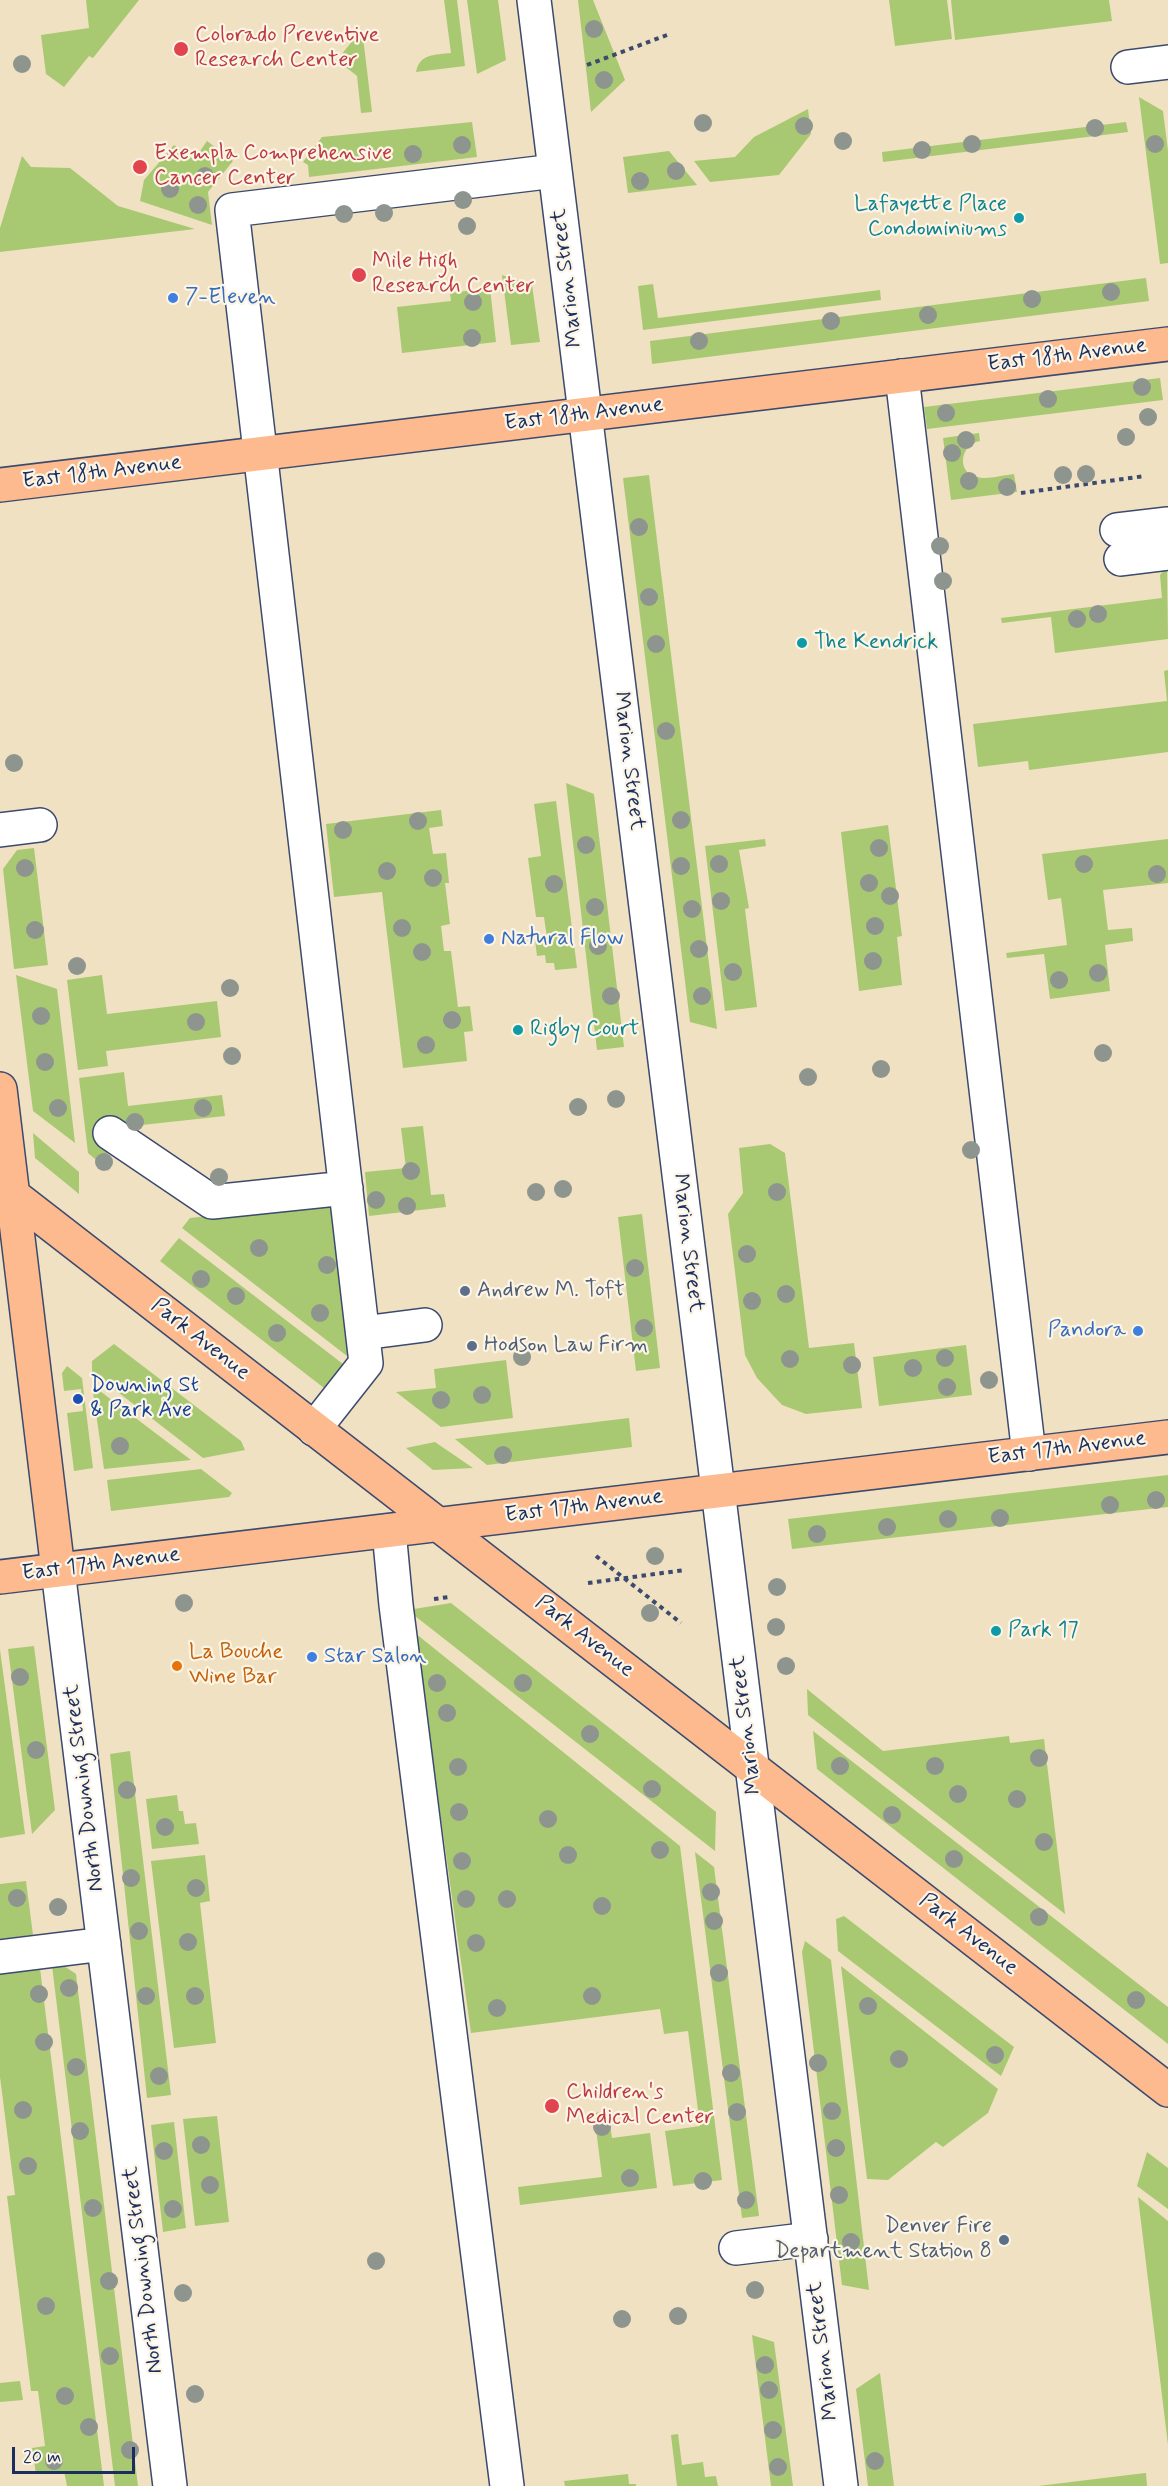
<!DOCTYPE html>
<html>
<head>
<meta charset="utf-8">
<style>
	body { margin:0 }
	#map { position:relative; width:1168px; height:2486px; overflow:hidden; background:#f0e1c2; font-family:Mynerve,sans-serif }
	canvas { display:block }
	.scale { position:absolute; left:12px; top:2447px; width:123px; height:27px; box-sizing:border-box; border:3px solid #1b2f5e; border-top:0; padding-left:8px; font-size:18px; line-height:21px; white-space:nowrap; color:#1b2f5e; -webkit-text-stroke:4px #fcf5e5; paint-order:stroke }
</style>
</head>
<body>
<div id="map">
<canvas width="1168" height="2486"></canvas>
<div class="scale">20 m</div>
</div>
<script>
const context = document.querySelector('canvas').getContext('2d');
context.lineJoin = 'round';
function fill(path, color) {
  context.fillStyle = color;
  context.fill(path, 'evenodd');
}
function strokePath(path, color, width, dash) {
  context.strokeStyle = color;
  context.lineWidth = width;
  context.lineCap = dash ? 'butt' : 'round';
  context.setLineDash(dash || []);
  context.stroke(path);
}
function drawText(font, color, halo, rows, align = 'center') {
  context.font = font + ' Mynerve,sans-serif';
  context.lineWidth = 4.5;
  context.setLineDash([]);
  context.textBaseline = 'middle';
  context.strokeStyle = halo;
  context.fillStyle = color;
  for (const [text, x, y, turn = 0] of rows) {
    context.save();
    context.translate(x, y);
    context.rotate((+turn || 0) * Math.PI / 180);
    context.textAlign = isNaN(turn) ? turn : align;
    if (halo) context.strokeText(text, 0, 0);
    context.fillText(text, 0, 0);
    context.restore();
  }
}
fill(new Path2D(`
	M86,0h53l-46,58 -4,-2 -25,31 -18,-13 -5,-39 48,-7z
	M444,0h13l8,66 -49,6c4,-19 19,-17 35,-19z
	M467,0h31l8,60 -29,14z
	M578,0h15l32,80 -34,32z
	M889,0h58l5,39 -57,7z
	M951,0h158l3,21 -157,19z
	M362,29l10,83 -11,1 -4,-37 -20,-16z
	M1139,97l24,14 5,40v112l-8,1z
	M808,109l3,25 -32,41 -69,7 -16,-21 41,-4 19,-20z
	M472,122l5,35 -168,20 -1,-12 -5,-3 19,-25z
	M1126,122l2,10 -245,30 -1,-10z
	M207,141l26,20 -25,31 4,33 -72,-24 4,-21 30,-35 20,15z
	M669,151l28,34 -69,8 -5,-36z
	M22,156l9,11 39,1 48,38 77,23 -195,23v-24z
	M502,275l30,10 8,57 -29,3z
	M1146,278l3,23 -497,63 -2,-23z
	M653,284l5,34 222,-28 1,10 -238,30 -5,-44z
	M490,288l6,54 -94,11 -5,-46 54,-6 -1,-8z
	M1160,378l3,22 -236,29 -3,-22z
	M979,433l1,8c-20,3 -24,32 -3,36 10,3 26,-2 37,-3l3,18 -66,8 -8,-62z
	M649,475l68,554 -27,-7 -67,-544z
	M1167,566l1,73 -113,14 -4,-36 -49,6 -1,-5 161,-20 -2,-23z
	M1168,670v82l-139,18 -1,-9 -50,6 -5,-43 194,-23 -3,-30z
	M566,783l28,11 30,253 -27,3z
	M556,801l21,167 -22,2 -1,-7h-8l-1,-8 -8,1 -2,-16 12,-2 -3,-21h-8l-8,-59 13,-2 -7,-52z
	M441,810l2,16 -14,2 4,26 13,-1 3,30h-4l5,41 -9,2 3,25h7l7,56 12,-1 3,25 -9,1 3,29 -64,7 -21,-176 -48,5 -8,-73z
	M888,825l14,111 -5,1 5,48 -43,6 -18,-159z
	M765,839l1,7 -27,4 10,58 -4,1 12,98 -32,4 -20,-165z
	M1168,839v44l-65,7 5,40 24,-2 1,13 -28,4 5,46 -60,8 -6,-45 -37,4 -1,-5 61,-8 -6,-47 -13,2 -6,-46z
	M34,848l14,117 -34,4 -11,-100 14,-19z
	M16,975l41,14 18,154 -42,-32z
	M102,975l5,39 110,-13 4,36 -115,14 2,15 -30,4 -11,-90z
	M124,1072l4,34 94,-11 3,21 -120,13 4,42 -21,-18 -9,-75z
	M423,1126l8,69 13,-1 2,13 -77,9 -4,-44 41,-4 -5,-40z
	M33,1133l46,39v22l-44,-36z
	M770,1144l15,9 24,195 45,-5 8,65 -56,6 -24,-9 -25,-27 -12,-23 -17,-141 15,-21 -4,-45z
	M328,1203l7,8 19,137 -7,8 -165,-128 8,-10z
	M642,1214l18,154 -24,3 -18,-154z
	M179,1238l164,126 -19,24 -164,-127z
	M114,1344l127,97 4,9 -42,8 -111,-86v-11z
	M966,1345l6,50 -93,11 -6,-49z
	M506,1360l7,58 -72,9 -45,-35 40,-4 -2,-19z
	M67,1366l15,12 11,90 -19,3 -7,-58 16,-2 -2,-22 -17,2 -2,-18z
	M92,1385l99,75 -87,9z
	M629,1418l3,29 -145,18 -32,-26z
	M435,1442l38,26 -40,2 -27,-22z
	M201,1469l31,24 -3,4 -118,14 -4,-31z
	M1168,1475v32l-376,42 -4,-30z
	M451,1603l265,209 -1,39 -300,-235 -1,-7z
	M415,1633l265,213 42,334 -49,6 -8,-55 35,-5 -12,-95 -24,3 -4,-25 -189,24z
	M34,1646l21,164 -23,24 -24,-185z
	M0,1650l25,184 -25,4z
	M807,1689l76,62 126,-15 1,7 34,-4 21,175 -257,-199z
	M813,1731l355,276v37l-351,-275z
	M130,1751l41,344 -24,3 -37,-344z
	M177,1795l2,16h4l2,13 11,-1 3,21 -47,5 -6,-50z
	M695,1852l19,15 45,349 -17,2z
	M205,1855l5,46 -10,2 16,140 -42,5 -23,-187z
	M26,1881l7,54 -33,4v-55z
	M844,1916l170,131 -13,29 -163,-125 -2,-32z
	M805,1941l26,19 38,330 -27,-5 -40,-333z
	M51,1957l25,17 62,512h-23z
	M841,1966l157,123 -10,24 -45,34 -7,-5 -48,38 -21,-1z
	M40,1968l64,518h-37l-3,-15 -28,3 -4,-26 13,-2 -7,-55h-7l-24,-195 8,-1 -15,-118v-104z
	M608,2111l4,27 38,-5 7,55 -137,17 -2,-18 84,-10 -8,-64z
	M217,2116l12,106 -34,4 -12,-107z
	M174,2122l12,106 -23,4 -12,-107z
	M1147,2152l21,16v41l-31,-23z
	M1138,2197l30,24v224z
	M752,2335l22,7 19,144h-22z
	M880,2373l14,113h-26l-12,-97z
	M20,2381l3,19 -23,2v-19z
	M678,2434l4,31 21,-3 2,15 11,-1 2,10h-41l-6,-51z
	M1146,2473l1,13h-109l107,-13z
	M628,2474l1,10h7v2h-71l-1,-5z`), '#a8c972');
const minor = new Path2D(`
	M534,0l307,2486
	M1128,67l40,-5
	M902,376l127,1078
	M1117,530l51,-6
	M1121,559l47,-6
	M0,830l40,-5
	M110,1133l102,69 134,-14
	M363,1333l62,-8
	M314,1429l52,-66 -134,-1153 323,-39
	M389,1531l7,74 111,881
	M58,1570l112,916
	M0,1957l104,-13
	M736,2248l75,-9`);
const major = new Path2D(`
	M0,485l1168,-141
	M0,1089l58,481
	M0,1185l1168,905
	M0,1577l1168,-140`);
strokePath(minor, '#3b4a6d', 36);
strokePath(major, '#3b4a6d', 36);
strokePath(new Path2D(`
	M587,65l80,-30
	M1021,493l124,-17
	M596,1556l85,67
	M588,1583l97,-13
	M434,1599l15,-2`), '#3b4a6d', 4, [4.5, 4.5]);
strokePath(minor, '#fff', 33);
strokePath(major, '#fcba8e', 33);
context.fillStyle = '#8e958e';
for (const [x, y] of [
	[594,29],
	[22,64],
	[604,80],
	[703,123],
	[804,126],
	[1095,128],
	[843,141],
	[972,144],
	[1155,144],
	[462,145],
	[922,150],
	[413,154],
	[676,171],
	[205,176],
	[640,181],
	[170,189],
	[463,200],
	[198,205],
	[384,213],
	[344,214],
	[467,226],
	[1111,292],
	[1032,299],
	[473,302],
	[928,315],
	[831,321],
	[472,338],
	[699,341],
	[1142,387],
	[1048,399],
	[946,413],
	[1148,417],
	[1126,437],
	[966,440],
	[952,453],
	[1086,474],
	[1063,475],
	[969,481],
	[1007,487],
	[639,527],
	[940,546],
	[943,581],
	[649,597],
	[1098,614],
	[1077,619],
	[656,644],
	[666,731],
	[14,763],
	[681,820],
	[418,821],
	[343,830],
	[586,845],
	[879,848],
	[719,864],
	[1084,864],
	[681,866],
	[25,868],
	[387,871],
	[1157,874],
	[433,878],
	[869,883],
	[554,884],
	[890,896],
	[721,901],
	[595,907],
	[692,909],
	[875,926],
	[402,928],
	[35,930],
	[598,946],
	[699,949],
	[422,952],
	[873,961],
	[77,966],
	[733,972],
	[1098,973],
	[1059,980],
	[230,988],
	[611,996],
	[702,996],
	[41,1016],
	[452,1020],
	[196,1022],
	[426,1045],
	[1103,1053],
	[232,1056],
	[45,1062],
	[881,1069],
	[808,1077],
	[616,1099],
	[578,1107],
	[58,1108],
	[203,1108],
	[135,1122],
	[971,1150],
	[104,1162],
	[411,1171],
	[219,1177],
	[563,1189],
	[536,1192],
	[777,1192],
	[376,1200],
	[407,1206],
	[259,1248],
	[747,1254],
	[327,1265],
	[635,1268],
	[201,1279],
	[786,1294],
	[236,1296],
	[752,1301],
	[320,1313],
	[644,1328],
	[277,1333],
	[522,1357],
	[945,1358],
	[790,1359],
	[852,1365],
	[913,1368],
	[989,1380],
	[947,1387],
	[482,1395],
	[441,1400],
	[120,1446],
	[503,1455],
	[1156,1500],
	[1110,1505],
	[1000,1518],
	[948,1519],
	[887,1527],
	[817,1534],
	[655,1556],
	[777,1587],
	[184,1603],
	[650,1613],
	[776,1627],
	[786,1666],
	[20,1677],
	[437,1683],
	[523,1683],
	[447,1713],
	[590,1734],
	[36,1750],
	[1039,1758],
	[840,1766],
	[935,1766],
	[458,1767],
	[652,1789],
	[127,1790],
	[958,1794],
	[1017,1799],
	[459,1812],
	[892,1815],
	[548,1819],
	[165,1827],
	[1044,1842],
	[660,1850],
	[568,1855],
	[954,1859],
	[462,1861],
	[131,1878],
	[196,1888],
	[711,1892],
	[17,1898],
	[466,1899],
	[507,1899],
	[602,1906],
	[58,1907],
	[1039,1917],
	[714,1921],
	[139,1931],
	[188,1942],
	[476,1943],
	[719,1973],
	[69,1988],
	[39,1994],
	[146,1996],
	[195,1996],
	[592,1996],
	[1136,2000],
	[868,2006],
	[497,2008],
	[44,2042],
	[995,2055],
	[899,2059],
	[818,2063],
	[76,2067],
	[731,2073],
	[159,2076],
	[23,2110],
	[832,2111],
	[737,2112],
	[602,2127],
	[80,2131],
	[201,2145],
	[836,2148],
	[164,2151],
	[28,2166],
	[630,2178],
	[703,2181],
	[210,2185],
	[839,2195],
	[746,2200],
	[93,2208],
	[173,2209],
	[851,2242],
	[376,2261],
	[109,2281],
	[755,2290],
	[183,2293],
	[46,2306],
	[678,2316],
	[622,2319],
	[110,2356],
	[765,2365],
	[769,2390],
	[195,2394],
	[65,2396],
	[89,2427],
	[773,2430],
	[130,2450],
	[54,2461],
	[875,2461],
	[778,2467]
]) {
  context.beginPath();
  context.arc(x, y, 9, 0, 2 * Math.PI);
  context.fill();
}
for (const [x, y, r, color] of [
	[181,49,8,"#e0444e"],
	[140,167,8,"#e0444e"],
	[1019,218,6,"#0f9aa8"],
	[359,275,8,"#e0444e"],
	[173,298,6,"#3f7fe0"],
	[802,643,6,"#0f9aa8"],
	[489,939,6,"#3f7fe0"],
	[518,1030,6,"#0f9aa8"],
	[465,1291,6,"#5c6f8a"],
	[1138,1331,6,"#3f7fe0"],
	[472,1346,6,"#5c6f8a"],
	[78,1399,6,"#1a4fb4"],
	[996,1631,6,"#0f9aa8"],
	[312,1657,6,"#3f7fe0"],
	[177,1666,6,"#e8710a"],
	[552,2106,8,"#e0444e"],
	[1004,2240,6,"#5c6f8a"]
]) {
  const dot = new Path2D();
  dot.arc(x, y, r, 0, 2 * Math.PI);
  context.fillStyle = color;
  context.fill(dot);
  strokePath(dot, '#fcf5e5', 2);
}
drawText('22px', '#be3a42', '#fcf5e5', [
	["Colorado Preventive",195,36],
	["Research Center",195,61],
	["Exempla Comprehensive",154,154],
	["Cancer Center",154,179],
	["Mile High",372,262],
	["Research Center",372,287],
	["Children's",566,2093],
	["Medical Center",566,2118]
], 'left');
drawText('22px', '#0d838f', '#fcf5e5', [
	["Lafayette Place",1007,205,"right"],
	["Condominiums",1007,230,"right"],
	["The Kendrick",814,643],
	["Rigby Court",530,1030],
	["Park 17",1008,1631]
], 'left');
drawText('22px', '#1b2f5e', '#fcf5e5', [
	["Marion Street",568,278,-97],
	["East 18th Avenue",1067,356,-7],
	["East 18th Avenue",584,415,-7],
	["East 18th Avenue",102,473,-7],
	["Marion Street",628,761,83],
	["Marion Street",687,1243,83],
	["Park Avenue",200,1340,38],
	["East 17th Avenue",1067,1449,-7],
	["East 17th Avenue",584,1507,-7],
	["East 17th Avenue",101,1565,-7],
	["Park Avenue",584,1637,38],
	["Marion Street",747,1725,-97],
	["North Downing Street",85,1788,-97],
	["Park Avenue",968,1935,38],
	["North Downing Street",144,2270,-97],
	["Marion Street",824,2351,-97]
]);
drawText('22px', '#366cbe', '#fcf5e5', [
	["7-Eleven",185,298],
	["Natural Flow",501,939],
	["Pandora",1126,1331,"right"],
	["Star Salon",324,1657]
], 'left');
drawText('22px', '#4e5e75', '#fcf5e5', [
	["Andrew M. Toft",477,1291],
	["Hodson Law Firm",484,1346],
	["Denver Fire",992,2227,"right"],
	["Department Station 8",992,2252,"right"]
], 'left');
drawText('22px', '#164399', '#fcf5e5', [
	["Downing St",90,1386],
	["& Park Ave",90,1411]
], 'left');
drawText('22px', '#c56008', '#fcf5e5', [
	["La Bouche",189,1653],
	["Wine Bar",189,1678]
], 'left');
</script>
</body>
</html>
